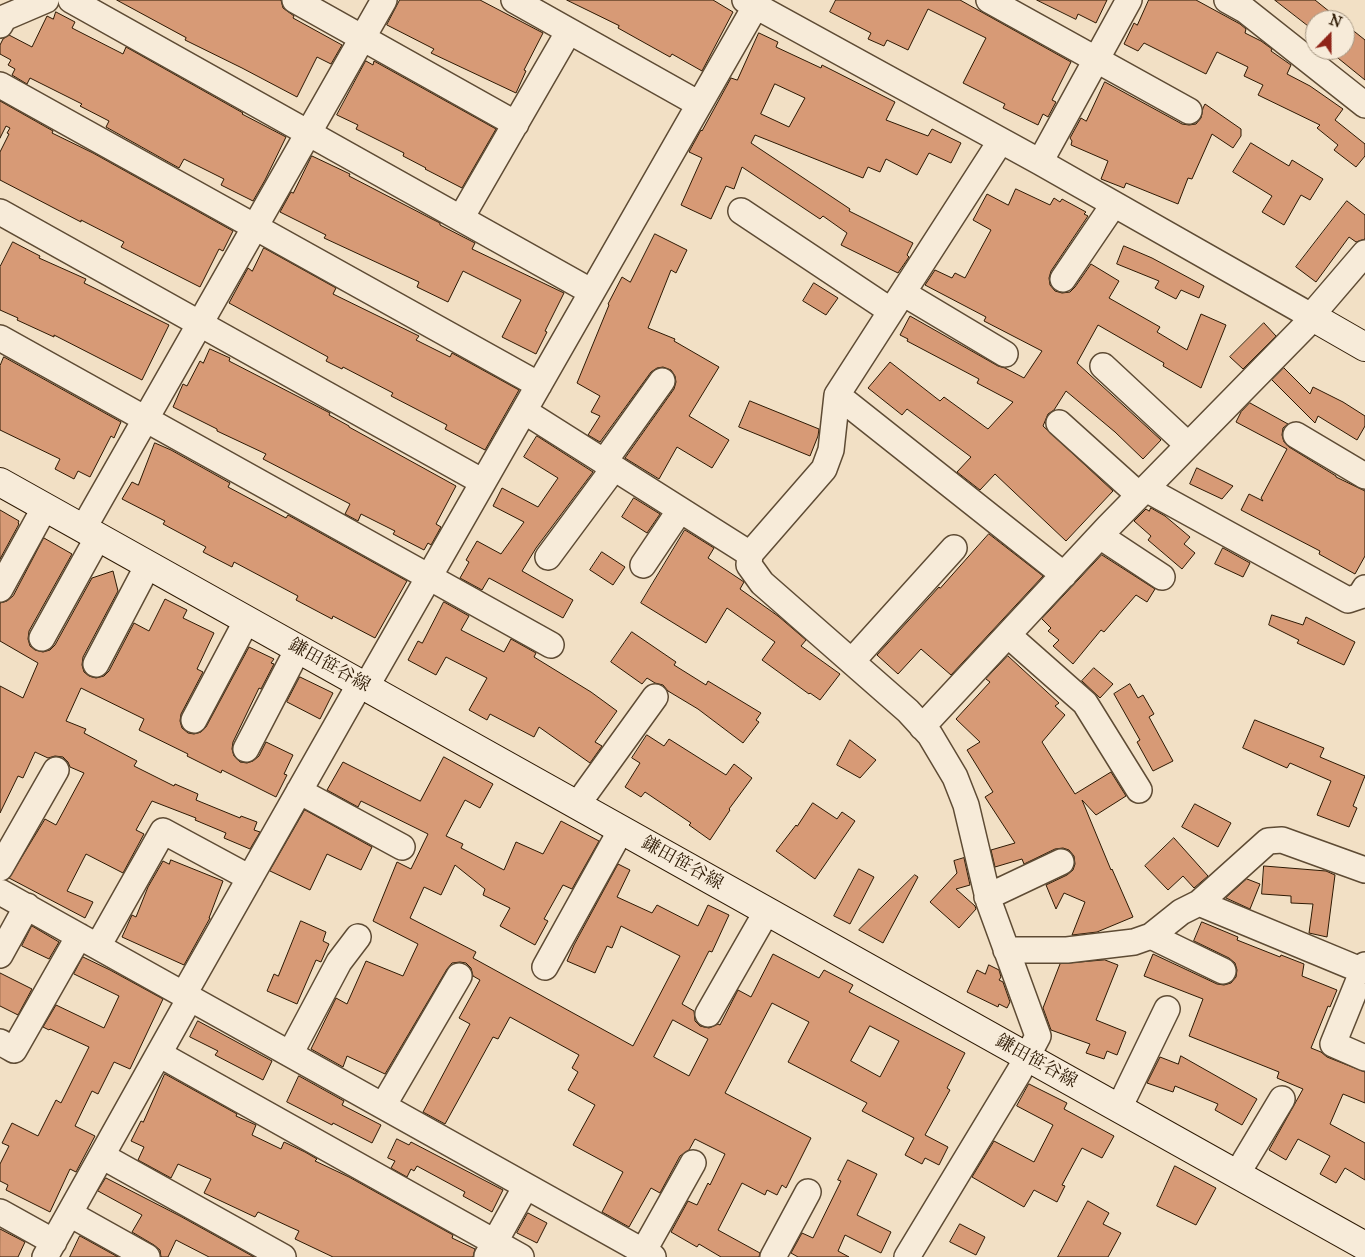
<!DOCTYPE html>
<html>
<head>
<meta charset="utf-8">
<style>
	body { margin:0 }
	#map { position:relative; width:1365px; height:1257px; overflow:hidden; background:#f2e0c5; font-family:"IM FELL Great Primer",serif }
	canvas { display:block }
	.north { position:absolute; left:1305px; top:10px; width:50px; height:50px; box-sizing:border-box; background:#f7ebd9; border:1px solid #a69783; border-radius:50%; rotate:22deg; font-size:14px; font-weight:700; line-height:20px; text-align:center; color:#2d1903 }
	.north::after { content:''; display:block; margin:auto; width:18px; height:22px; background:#8f2418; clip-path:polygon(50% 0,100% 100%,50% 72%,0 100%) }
</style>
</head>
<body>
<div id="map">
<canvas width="1365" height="1257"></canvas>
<div class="north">N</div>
</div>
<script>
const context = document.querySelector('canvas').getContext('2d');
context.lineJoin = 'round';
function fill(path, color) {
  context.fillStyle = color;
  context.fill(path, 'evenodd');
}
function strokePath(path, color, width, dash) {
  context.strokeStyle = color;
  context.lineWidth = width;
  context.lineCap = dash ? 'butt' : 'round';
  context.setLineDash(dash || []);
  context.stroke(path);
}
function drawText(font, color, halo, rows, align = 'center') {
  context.font = font + ' "IM FELL Great Primer","Noto Serif JP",serif';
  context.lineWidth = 4;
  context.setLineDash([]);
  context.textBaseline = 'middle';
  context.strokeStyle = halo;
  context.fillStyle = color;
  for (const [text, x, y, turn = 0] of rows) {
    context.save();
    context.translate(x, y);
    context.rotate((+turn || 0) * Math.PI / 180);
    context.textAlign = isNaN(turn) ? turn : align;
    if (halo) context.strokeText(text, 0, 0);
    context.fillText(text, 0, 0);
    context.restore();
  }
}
const building = new Path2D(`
	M117,0h164l2,8 11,8 -1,2 49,27 -11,19 -14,-7 -20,40 -55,-29 -57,-28 1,-2z
	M400,0h80l63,33 -19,37 2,1 -10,22 -85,-40 3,-4 -47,-24z
	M567,0h146l20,12 -31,59 -30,-17 -2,3 -52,-29 1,-2z
	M836,0h124l111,62 -19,38 4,2 -8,15 -5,-3 -5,11 -35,-17 2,-4 -42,-21 23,-45 -58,-29 -20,41 -21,-10 -3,6 -16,-7 3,-6 -41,-21z
	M1037,0h70l-11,23 -18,-9 -2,5z
	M1149,0h47l44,24 6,5 -1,4 16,8 11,8 -1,2 20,14 -4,9 23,12 33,23 -8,11 30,24v12l-9,11 -22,-17 4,-5 -21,-17 3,-3 -62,-30 5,-10 -19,-9 4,-9 -31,-15 -11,22 -62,-31 -6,8 -14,-7 10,-21 3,2z
	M1275,0h40l25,20h-25v11z
	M56,12l19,10 -3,6 51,26 3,-7 117,66 -1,1 44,23 -21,43 -12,21 -32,-16 3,-6 -40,-20 -5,9 -73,-41 3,-6 -29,-15 2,-2 -52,-26 -3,6 -15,-9 3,-6 -7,-4 3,-5 -11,-6v-9l3,-6 6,-4 23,12 15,-31 6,3z
	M1345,24l20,16v40l-32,-26 3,-4h9z
	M759,33l19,9 -2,5 45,21 1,-3 73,37 -9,18 42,16 4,-7 29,14 -10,20 -22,-10 -12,22 -31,-16 -6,13 -12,-5 -5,11 -108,-43 -4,8 99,66 -1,2 64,32 -6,12 2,2 -11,16 -57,-28 6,-12 -24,-17 -3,3 -78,-52 -8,22 -8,-3 -15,33 -30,-14 21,-47 -13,-6 1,-2 11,-20 1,1 29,-53 6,2zM775,84l30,14 -16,29 -28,-13z
	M366,61l7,4 1,-4 122,68 -34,59 -37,-19 1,-1 -23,-12 1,-3 -48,-24 2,-4 -21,-10z
	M1105,82l77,42 7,1 7,-1 5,-6 2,-10 2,-4 36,25v7l-8,12 -21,-14 -20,45 -4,-1 -10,26 -52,-21 -2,5 -23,-9 7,-18 -37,-16 1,-4 -2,-3 11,-20 5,3z
	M0,101l53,30 -1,2 41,20 140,78 -10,20 -4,-2 -19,38 -79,-40 3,-5 -43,-22v2l-81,-42v-28l9,-18 -2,-1 3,-5 -4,-2 -6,12z
	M1251,143l38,23 3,-6 31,19 -13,21 -9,-5 -17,30 -22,-13 10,-16 -39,-24z
	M312,156l38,18 -1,2 81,42 10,5v2l35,18 -3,6 92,44 -19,38 2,1 -11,22 -34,-17 19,-37 -58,-29 -15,31 -31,-15 2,-5 -95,-44 2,-3 -46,-23 11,-20 2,1z
	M1016,189l34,16 4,-7 6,4 2,-3 24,13 -2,2 4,2 -37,55 -2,7 1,7 5,6 7,2 8,-1 5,-5 16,-23 28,17 -10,17 51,29 -3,5 30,18 14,-36 25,11 -25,63 -38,-22 1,-3 -66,-38 -21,38 84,77 -18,19 -28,-27 -49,-41 -12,19 -6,4 -5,12 70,65 -47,50 -71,-67 -15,16 -23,-18 14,-15 -64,-48 -5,6 -34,-27 22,-26 50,39 4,-4 44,32 25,-27 -36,-19 2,-4 -72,-38 1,-2 -8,-4 10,-19 88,50 7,2 19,10 18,-27 -58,-30 2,-4 -61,-32 10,-15 17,8 3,-5 10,5 26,-48 -18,-10 14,-26 21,11z
	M1347,201l18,14v24l-9,3 -7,-5 -33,45 -20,-15z
	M655,234l32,16 -11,23 -5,-3 -23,58 27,11 -1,2 45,26 -30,49 40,24 -17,28 -35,-21 -18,32 -34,-21 49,-69 2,-7 -1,-6 -4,-6 -8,-3 -6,1 -6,4 -51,70 -12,-7 12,-19 -9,-4 9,-16 -23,-13 32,-78 -1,-1 14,-27 8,5z
	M13,242l27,14 -1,2 47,21 -2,4 85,42 -27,55 -88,-45v2l-37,-17 1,-2 -18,-8v-43z
	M1124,246l28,12 52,28 -5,12 -18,-8 -5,9 -21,-11 4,-7 -42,-17z
	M264,248l72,40 -3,6 86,42 -3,4 34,17 2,-4 67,37 -34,60 -40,-21 2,-4 -56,-29 2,-3 -50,-26 -1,2 -16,-8 2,-4 -99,-54 19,-35 4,3z
	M814,283l24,15 -12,17 -23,-14z
	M1264,323l12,13 -33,33 -13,-12z
	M210,349l20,9 -1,3 101,52 -1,2 20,11v1l107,59 -20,38 5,3 -10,18 -3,-2 -4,7 -31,-16 2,-3 -34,-17 -3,7 -13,-7 5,-10 -87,-45 3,-5 -49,-23v-2l-44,-22 10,-23 4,2 13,-25 3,2z
	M4,357l117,65 -7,16 -3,-2 -21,41 -12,-6 -4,8 -19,-10 5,-10 -60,-29v-64z
	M1284,368l26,26 3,-7 30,15 22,14v10l-8,14 -39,-24 -3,7 -43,-43z
	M750,401l69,28 -1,7 -8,20 -71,-29z
	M1250,403l38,21 -5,4 -1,7 2,7 5,5 47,29v1l29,14v65l-10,18 -36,-20 1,-3 -79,-41 8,-16 14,7 -2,-3 26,-49 -51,-27 5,-10z
	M537,436l56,36 -57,76 -14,23 51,29 -10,18 -74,-40 -7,12 -22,-12 9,-16 -3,-2 11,-19 24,13 23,-32 -31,-16 9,-18 36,19 20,-29 -34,-21z
	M155,443l16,7 59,33 -2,4 58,31 2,-3 119,66 -32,57 -42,-22 -1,3 -36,-19 2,-4 -64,-34 -2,5 -29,-15 3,-5 -43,-23 2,-3 -43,-22 10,-17 6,3z
	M1197,468l36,18 -11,13 -32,-15z
	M634,498l26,16 -13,19 -25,-16z
	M1151,508l14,8 25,21 -6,7 11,9 -13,16 -34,-29 3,-4 -17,-15 12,-12 3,2z
	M0,510l19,11 -1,2 1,1 -19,35z
	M685,530l29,18 -6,10 36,24 -4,7 38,27 28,24 -5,6 39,28 -20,26 -10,-7 -1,1 -47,-34 13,-18 -48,-34 -21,35 -65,-40z
	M989,534l54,42 -92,99 -30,-26 -23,25 -21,-19 62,-68 1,1z
	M44,538l28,16 -43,77 -1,8 2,7 5,4 8,2 7,-2 5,-5 37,-67 21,-7 5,20 -35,66 -1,8 2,7 5,4 7,2 8,-2 5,-5 25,-48 15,8 16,-32 22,11 -4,8 31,15 -17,36 6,3 -22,42 -1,7 2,7 6,5 6,1 7,-2 5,-5 43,-80 25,12 -3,4 3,1 -13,25 -2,-1 -26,54 -1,7 2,7 6,6 7,1 6,-2 6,-5 7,-14 27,13 -9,19 3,1 -11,22 -54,-27 -1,3 -34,-17 1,-2 -49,-24 5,-11 -63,-31 -15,33 20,8 -2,4 53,28 -3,5 40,20 1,-2 23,10 -2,6 44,18 1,-2 16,6 -3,8 6,2 -10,17 -26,-11 2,-5 -31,-13 1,-2 -44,-17 -16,29 8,4 -21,39 -37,-19 -19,37 26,11 -8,16 -76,-40 36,-59 11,6 28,-52 -14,-6 -2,-5 -5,-5 -8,-1 -7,2 -13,-6 -12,26 -5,-2 -18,37v-127l23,12 15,-35 -38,-22v-38l7,-2 6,-5z
	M1223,548l27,15 -7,14 -28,-13z
	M602,552l23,15 -12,18 -23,-15z
	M1102,555l53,34 -8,13 -11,-7 -32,37 -3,-2 -28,34 -20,-18 6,-6 -11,-9 3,-3 -9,-9z
	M444,602l25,14 -8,14 43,22 7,-13 25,14 -2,4 57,35 26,19 -22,31 7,4 -12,17 -51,-36 -5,10 -44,-23 -3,6 -18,-10 18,-32 -41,-21 -10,18 -28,-15 10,-19 4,2z
	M1272,615l31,10 3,-8 49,25 -11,23 -47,-22 2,-3 -30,-15z
	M632,632l44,30 -2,3 32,20 2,-4 53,32 -5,7 3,2 -16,21 -45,-34 -30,-18 -5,-6 -8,-2 -8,-5 -5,6 -31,-22z
	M1008,656l51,47 -4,3 10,9 -23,27 33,52 36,-22 15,24 -30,19 -14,-15 29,70 1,-1 21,48 -36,15 -25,3 13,-33 -21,-9 -8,16 -10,-24 21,-10 6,-5 2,-6 -1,-8 -5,-6 -6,-2 -8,1 -31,15 -2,-5 -27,8 -4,-17 24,-7 -30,-46 8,-5 -26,-42 13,-8 -24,-23 34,-37 -4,-3z
	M1094,668l19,16 -13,14 -18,-17z
	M300,677l33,16 -13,26 -33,-17z
	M1130,684l8,14 5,-3 11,19 -5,3 24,44 -20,10 -16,-29 3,-2 -26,-46z
	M1255,720l69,28 -4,9 45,19 -12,30 4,2 -8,19 -32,-12 14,-34 -41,-18 -3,5 -44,-20z
	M647,735l17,11 5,-7 57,36 8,-11 18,14 -23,31 1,1 -20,30 -21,-15 2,-2 -46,-31 -4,5 -16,-10 15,-24 -8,-5z
	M850,740l26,20 -16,18 -23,-13z
	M444,757l49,27 -13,24 -15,-8 -19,36 17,8 -2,4 43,22 12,-28 27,12 18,-33 38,20 -27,48 -9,-4 -19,34 4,2 -13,24 -35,-19 10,-18 -27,-13 2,-6 -30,-24 -14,30 -17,-8 -14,31 66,34 -3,6 160,88 47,-90 -59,-30 -9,22 -5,-2 -12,27 -28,-12 7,-16 44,-81 12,6 -13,27 35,16 5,-8 41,21 10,-21 21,10 -17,37 -3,-1 -27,53 12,7 1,10 5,5 9,2 9,-4 2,1 18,-35 13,7 22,-43 46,24 5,-8 29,15 -4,7 116,61 -18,35 3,2 -25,45 23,12 -9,18 -14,-7 -3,6 -17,-9 9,-17 -52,-27 5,-8 -79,-41 21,-40 -37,-19 -47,90 86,45 -25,50 -4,-3 -5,10 -10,-5 -2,5 -23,-12 -24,47 42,23 -1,4h-38l-22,-13 -2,3 -26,-15 17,-31 9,4 11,-22 2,2 15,-31 -30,-15 -6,11 -9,6 -20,37 -9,-5 -22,39 -27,-15 21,-40 -50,-27 22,-40 -27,-15 10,-18 -6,-4 7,-13 -69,-38 -12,22 -5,-2 -48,87 -22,-12 47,-88 -11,-6 21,-38 -7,-4 -2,-8 -5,-5 -6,-1 -8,1 -5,6 -62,105 -38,-18 -4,11 -32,-18 25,-51 11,6 19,-43 37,15 15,-32 -45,-23 24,-59 14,7 17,-35 -67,-33 -3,6 -31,-17 16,-28 77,39zM673,1020l35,19 -19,37 -35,-19zM870,1026l29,15 -19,36 -29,-16z
	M813,803l24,16 5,-7 13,9 -40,58 -39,-28 20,-26 1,1z
	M1195,804l36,19 -13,24 -36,-20z
	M305,810l67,37 -11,23 -34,-16 -17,36 -40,-19z
	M1174,838l34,38 -14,12 -11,-12 -15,14 -23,-24z
	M964,858l6,27 -14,4 19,17 1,3 -17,19 -29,-26 27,-29 -3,-12z
	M171,860l52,21 -14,37h1l-26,47 -62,-28 10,-22 4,2 12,-30 15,-26 6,3z
	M1264,866l62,5 9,4 -8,62 -18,-4 4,-29 -22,-1v-7l-29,-2z
	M859,869l15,8 -24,47 -16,-8z
	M915,875l3,2 -35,66 -24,-13z
	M1247,879l13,5 -10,25 -24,-11z
	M301,921l25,11 -3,9 6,3 -8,18 -5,-2 -19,44 -30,-13 7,-17 4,2z
	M1202,922l36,15 -1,3 43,17 1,-2 23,9 -2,12 35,14 -7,17 -2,-1 -17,42 10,4 6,5 38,15v31l-22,-9 -13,30 35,19v37l-20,-12 -9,15 -16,-9 10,-18 -32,-17 -12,21 -17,-10 34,-61 -26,-11 2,-6 -90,-36 14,-37 -59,-23 9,-22 64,30 7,1 7,-2 5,-6 1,-7 -2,-7 -6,-5 -35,-17z
	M32,926l27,16 -10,17 -27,-13z
	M83,957l27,13 53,29 -33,70 -16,-7 -16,32 -6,-3 -17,35 20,10 -19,36 -6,-3 -20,43 -44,-22 2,-5 -8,-4v-17l9,-18 -7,-3 10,-20 26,13 18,-36 5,3 28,-56 -39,-18 -1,1 -6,-3 13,-22 48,23 15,-32 -45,-22z
	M1105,960l13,5 -22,55 30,12 -9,23 -10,-4 -3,8 -18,-6 4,-9 -39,-14 -8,-22 17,-44z
	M989,965l10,5 2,7 -2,3 4,2 7,20 -3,6 -8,-4 -1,3 -31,-15 10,-22 8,4z
	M0,973l32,16 -14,26 -18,-9z
	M198,1021l74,40 -9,19 -48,-25 3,-4 -28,-14z
	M1181,1056l76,43 -15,26 -27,-15 3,-6 -43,-18 -2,6 -26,-9 13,-26 18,7z
	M165,1074l72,40 -1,2 20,9 -4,10 29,14 3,-7 21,10 12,7 -2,2 34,16 104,58 -1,3 23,11 -2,8h-140l-38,-18 4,-8 -9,-4 -32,-15 -3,5 -51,-24 7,-14 -33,-15 -7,14 -33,-18 6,-13 -13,-6 10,-20 2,1z
	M299,1076l45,25 -2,4 39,20 -9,18 -39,-20 -1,2 -45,-23z
	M1029,1084l38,19 -3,6 50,27 -12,22 -20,-10 -20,37 3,1 -8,16 -23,-12 -10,17 -52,-30 22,-36 40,21 19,-37 -36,-19z
	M397,1139l12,6 2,-3 92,48 -11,22 -29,-16 2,-4 -48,-26 -3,5 -3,-2 -4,8 -16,-9 4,-7 -7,-3z
	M848,1160l29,14 -20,41 34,17 -10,21 -36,-18 -7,16 11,6h-51l-7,-4 11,-20 11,5 28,-57 -3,-1z
	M1175,1166l41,22 -20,37 -39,-19z
	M106,1178l74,38 74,41h-45l-33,-17 -8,17h-7l-1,-7 -6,-5 -22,-13 10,-17 -44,-24z
	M1088,1201l21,12 -6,11 18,9 -13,24h-50z
	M528,1213l19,10 -10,20 -20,-10z
	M960,1224l25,13 -9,18 -26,-13z
	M0,1229l25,13 -7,15h-18z
	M80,1236l38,21h-48z`);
fill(building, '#d79a76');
strokePath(building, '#2d1903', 1);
const street = new Path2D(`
	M71,0l521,292
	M295,0l221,124
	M514,0l185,104
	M745,0l295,162 271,154 54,-63
	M989,0l200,111
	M1227,0l18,10 120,95
	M0,25l4,-7 42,-18
	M0,85l539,300
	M1040,162l89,-162
	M741,211l150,100
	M0,212l483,270
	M461,218l108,-187
	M1063,279l51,-75
	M903,293l102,61
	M0,338l551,307
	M1103,366l85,79
	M837,395l227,180
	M524,411l226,143
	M1059,423l80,72
	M1296,435l69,41
	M604,462l58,-81
	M1146,489l202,111 12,-4 5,-8
	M83,529l301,-529
	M1100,536l62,41
	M548,557l66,-89
	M643,565l37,-55
	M0,589l45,-82
	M1008,635l77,68 54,87
	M42,638l56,-101
	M852,661l102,-113
	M96,664l52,-99
	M366,687l393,-687
	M194,720l53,-100
	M922,727l186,-200 205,-209
	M246,749l52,-100
	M299,791l103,56
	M577,805l78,-108
	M0,868l56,-98
	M0,892l653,365
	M987,897l74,-35
	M1199,903l164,68
	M1151,936l72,35
	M98,946l65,-115 87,47
	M1006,950h61l67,-8 17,-6 30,-24 18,-9 69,-62 14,-1 83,30
	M0,955l27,-49
	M1365,965l-32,79 32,14
	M545,967l76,-137
	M184,994l176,-310
	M708,1014l59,-103
	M0,1042l14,8 65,-114
	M159,1054l362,203
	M290,1054l49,-92 19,-25
	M383,1106l76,-130
	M1119,1108l48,-99
	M102,1156l181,101
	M1237,1174l45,-75
	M0,1212l54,30
	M70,1214l77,43
	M643,1252l50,-89
	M487,1256l39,-70
	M45,1257l145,-259
	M773,1257l35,-65
	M907,1257l112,-185 19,-36 -49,-134 -23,-97 -11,-28 -25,-42 -22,-24 -146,-128 -13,-18 1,-11 74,-85 7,-19 6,-55 163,-253`);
const secondary = new Path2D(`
	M1311,316l54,31
	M0,482l1365,764`);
strokePath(street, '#5e4b34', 28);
strokePath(secondary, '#2d1903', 30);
strokePath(street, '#f7ebd9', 25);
strokePath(secondary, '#f7ebd9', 28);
drawText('18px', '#2d1903', '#f7ebd9', [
	["鎌田笹谷線",329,666,29],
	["鎌田笹谷線",682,864,29],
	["鎌田笹谷線",1036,1062,29]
]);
</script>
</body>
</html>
